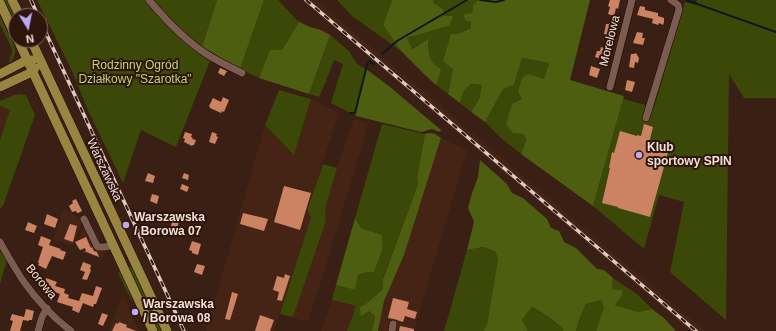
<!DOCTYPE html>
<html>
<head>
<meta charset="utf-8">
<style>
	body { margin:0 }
	#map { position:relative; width:776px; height:331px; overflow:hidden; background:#391f14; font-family:Helvetica,sans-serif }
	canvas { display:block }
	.north { position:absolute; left:8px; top:8px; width:40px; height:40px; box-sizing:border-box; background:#2e150b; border:1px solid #7c665d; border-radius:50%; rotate:170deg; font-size:11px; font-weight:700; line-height:16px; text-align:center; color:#f2e0d9 }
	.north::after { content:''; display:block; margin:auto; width:14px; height:18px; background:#bfa8f4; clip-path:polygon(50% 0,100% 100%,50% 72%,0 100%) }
</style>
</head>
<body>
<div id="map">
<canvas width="776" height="331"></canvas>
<div class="north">N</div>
</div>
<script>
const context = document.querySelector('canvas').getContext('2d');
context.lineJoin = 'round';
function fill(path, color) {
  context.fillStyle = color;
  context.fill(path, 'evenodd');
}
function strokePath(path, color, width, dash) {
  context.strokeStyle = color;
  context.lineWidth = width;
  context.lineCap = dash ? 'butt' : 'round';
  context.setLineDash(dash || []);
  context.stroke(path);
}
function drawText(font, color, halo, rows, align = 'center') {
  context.font = font + ' Helvetica,sans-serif';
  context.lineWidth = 4;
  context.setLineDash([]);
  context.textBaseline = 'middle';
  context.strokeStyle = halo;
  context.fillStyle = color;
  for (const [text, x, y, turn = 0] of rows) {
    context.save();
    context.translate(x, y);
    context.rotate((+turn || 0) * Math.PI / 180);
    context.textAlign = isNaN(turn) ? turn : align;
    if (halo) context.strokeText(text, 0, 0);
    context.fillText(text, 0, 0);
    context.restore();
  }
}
fill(new Path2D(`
	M28,0h5l154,331h-5l-142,-306v-9h-4z
	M302,0h14l389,331h-15z
	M311,99l28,14 -32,97 4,7 -37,114h-68l59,-206 29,30z
	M0,106l10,4 -10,30z
	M354,119l15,3 -48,160 -14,40 -14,-5 33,-96 -1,-12 12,-43z
	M441,138l26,12 -53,181h-36l6,-30 20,-46z
	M64,208l19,12 -10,26 -20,-7z
	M88,215l17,36 -3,8 -27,-10z
	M121,298l3,1 15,32h-30z
	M332,300l24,6 -9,25h-26z`), '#452416');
fill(new Path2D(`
	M3,0h5l8,16v11z
	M37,0h110l42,45 21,16 -34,86 -35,-17 -18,53 -36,-75 -15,-37z
	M152,0h65l-15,47 -14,-10z
	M264,0h14l21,22 -17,28 -12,1 -11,27 -19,-9z
	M337,0h55l-9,25 18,26 -49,-35z
	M433,0h45l-5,5v5l-3,4h-6l7,8v6l-6,2 -7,5 -7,-1 2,35 -5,25 -12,-9 4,-16c-13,-8 -11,-16 -12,-30l-17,10 -4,-11 42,-12 2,-10 -8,1v-8l-9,-6z
	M697,0h79v98h-32l-15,-24 -3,246 -56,-48 14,-70 -25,-7 -15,54 -51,-43 30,-107 31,8 31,-105 11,3z
	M0,16l14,29c2,7 1,12 -4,18l-1,-2 3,-8v-4l-12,-25z
	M330,35l19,16 8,13 9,5 -11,44h-5l-19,-10 12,-39 -9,-4 -8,21 -7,16 -10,-3z
	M522,58l27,5 -5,17 -16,-6 -15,58 11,2 2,5 -5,15 -19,-15 -17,-17 18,-34 11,-3z
	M473,84l9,1 -3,14 -8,13 -11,-9 3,-13z
	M279,90l32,9 -17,56 -29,-30z
	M19,94l7,1 9,20 -32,91 -3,3v-69l10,-30 -10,-4v-5l14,-6z
	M382,124l43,10 -8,43 1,7 -35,94v11l-16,14 -7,4 9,4 6,5 -3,15h-25l9,-25 -24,-6 4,-15 19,5 3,-15 9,-3 15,-37 -21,-7 -6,-10z
	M323,164l14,4 -12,41 1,12 -33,96 -13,-3 31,-97 -4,-7z
	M483,247l12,4 3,8 -11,65 -4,7h-39l23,-81z
	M0,250l7,10 -7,24z
	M132,266l30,65h-5l-29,-63z
	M121,271l7,16 4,15 -14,-29z
	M613,278l24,16 15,15 -14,3 -23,-7 7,-9 1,-6 -11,-1z
	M601,300l3,7 -8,24h-20l3,-11 7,-16z
	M532,307c11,7 22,13 31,22v2h-35l-6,-11z`), '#3b4807');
fill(new Path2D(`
	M217,0h47l-24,69 -38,-22z
	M392,0h41l1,3 9,6v7h8l2,1 -4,9 -42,12 5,11 16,-10c1,14 -1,22 13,30l-5,16 -11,-10 -24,-24 -18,-26z
	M478,0l10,1v-1h102l-20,80 54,16 -31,110 -72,-52 5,-14 -2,-6 -11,-1 -7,-9 6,-20 10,-5 -4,-7 4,-14 6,-4 16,5 5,-16 -27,-5 -8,27 -11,4 -18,33 -14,-10 8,-13 3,-14 -10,-1 -8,6 -4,13 -12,-9 5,-25 -10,-8 8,-27c10,1 11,-3 20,-6v-6l-6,-2 -1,-6h6l3,-4v-5z
	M299,22l11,5 11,3 9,5 -21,59 -50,-16 11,-28h12z
	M366,69l24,18 51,43 -1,2 -8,-3 -11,3 -65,-16 -1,-3z
	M430,133l5,1 6,4 -37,117 -20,46 -6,30h-6l3,-15 -6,-5 -8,5 -1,-9 7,-4 16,-14v-10l35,-95 -1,-7 8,-43z
	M480,160l27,24 5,9 11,5 24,21 4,9 8,3 5,11 12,6 21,21 7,1 9,8 -1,11 11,1 -1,6 -7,9 23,7 14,-3 12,9 11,12v1h-79l8,-24 -3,-7 -15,4 -7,16 -3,11h-13v-2c-9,-9 -20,-16 -31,-22l-10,13 6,11h-45l4,-7 11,-65 -3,-8 -12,-4 -16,3 7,-28 -6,-14 4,-15 6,-16z
	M355,218l6,10 21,7v15l-8,22h-7l-9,3 -3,15 -19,-5z`), '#4e5e10');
strokePath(new Path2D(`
	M480,0l16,2 8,-2
	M686,0l90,32
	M382,54l15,-13 70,-41
	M350,113h5l12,-48 2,-4 5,3`), '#0b191c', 2);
fill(new Path2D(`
	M610,0h10l-2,9 -2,-1 -2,8 -6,-2 2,-7 -2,-1z
	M640,6l5,1v3l13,3v3l6,2v4l-1,3 -4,-2 -1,2 -6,-2 1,-4 -16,-4z
	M611,23v2h3l-3,11 -7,-2 2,-10h2z
	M637,32l6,1 -1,5h3l-2,7 -10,-2z
	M601,47l6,2 -2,11 -10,-3 2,-6h3z
	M636,53l3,5 -1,5 -3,-1 -1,6 -5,-1 2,-13h3z
	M591,66l9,3 -3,9 -8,-3z
	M220,68l7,3 -3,5 -6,-3z
	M627,80l8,2 -3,10 -7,-2z
	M223,97l6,3 -5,12 -2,-1 -1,2 -11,-5v-1l-1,-1 4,-8 8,4z
	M644,124l9,3 -4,16 20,6 -19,68 -32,-9v-1l-16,-4 8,-35h-1l3,-16 2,1 6,-22 17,5v-1l4,1z
	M185,132l7,2 -1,3 2,1 -1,1 4,1 -2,5h-1l-1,1 -8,-4 1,-3 -2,-1z
	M212,132l5,2 -1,2 2,1 -3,7 -6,-2z
	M148,173l7,3 -2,7 -8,-2z
	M184,173l5,2 -1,5 -6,-2z
	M182,184l7,3 -2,5 -7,-3z
	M284,186l27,7 -11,37 -26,-8z
	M152,194l7,2 -2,8 -7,-3z
	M76,199l6,12 -4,2h-1l-1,-2 -4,1 -3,-6 4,-3 -1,-2z
	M170,213l7,2 -1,3 4,1 -3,9 -6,-2 1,-4 -4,-1z
	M243,213l25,6 -4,12 -24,-7z
	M47,214l11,5 -3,9 -11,-4z
	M28,222l9,4 -3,7 -9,-3z
	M70,224l7,2 -4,16 -9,-3z
	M41,236l10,4 -2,5 12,4 -1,1 6,2 -3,8 -11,-4 -6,13 -8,-4 1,-2 -1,-1 5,-15 -5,-2z
	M86,237l5,11 1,-1 2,4 3,1 2,5 -15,-6h2l-1,-3 -5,2 -5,-8z
	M192,241l9,3 -3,11 -6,-2v-2l-3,-1z
	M83,262l8,3 -1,4 1,1 -4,10 -5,-1 3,-7 -5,-2z
	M197,264l8,2 -3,9 -8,-3z
	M285,274l5,2 -8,25 -5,-1 2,-8 -6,-2 4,-14 7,2z
	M46,278l11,4 -2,4 10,3 -1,4 5,2 -1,3 11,3 3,-8 11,3 3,-10 6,2 -6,16h-2l-1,3 -10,-4 -4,10 -7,-3 1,-3 -16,-5 3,-8 -15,-6 1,-3 -2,-1z
	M232,292l6,2 -8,26 -5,-1z
	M393,298l16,4 -2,7 10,3 -2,7 -10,-3 -2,6 -9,-3 -6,-1z
	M26,309l8,2 -2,9h-3v1l-6,-1 -3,11h-10l3,-10 -3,-1 2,-6 12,3z
	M102,313l6,2 -5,11 -5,-2z
	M260,315l14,5 -4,11h-15z
	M119,322l8,3 -1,2 10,4h-24l4,-8 2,1z
	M400,326l14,3v2h-15z`), '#cc8364');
const minor = new Path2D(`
	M149,0c16,19 38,42 59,55 11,7 22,12 34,18
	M610,87l22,-87
	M646,118l32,-105 1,-4 -1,-4 -7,-5
	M84,219l13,27 1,1h7l8,-2
	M0,242c8,14 15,27 24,40 12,17 30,36 47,49
	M38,331l4,-14 5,-9
	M392,331l1,-7`);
const major = new Path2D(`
	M12,0l8,16
	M0,3l16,34
	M18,40l135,291
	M31,40l136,291
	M0,74l27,-14h6
	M0,87l32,-15 3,-4`);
strokePath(minor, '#1f0801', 8);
strokePath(major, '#1f0801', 10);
strokePath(minor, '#7b5c50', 7);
strokePath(major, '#998542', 9);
const rail = new Path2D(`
	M31,0l7,16
	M306,0l390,331
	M40,20l144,311`);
strokePath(rail, '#decbc3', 3.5);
strokePath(rail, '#2e150b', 2, [6]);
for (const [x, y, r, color] of [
	[639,155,4,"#bfa8f4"],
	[126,225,4,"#bfa8f4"],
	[135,312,4,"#bfa8f4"]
]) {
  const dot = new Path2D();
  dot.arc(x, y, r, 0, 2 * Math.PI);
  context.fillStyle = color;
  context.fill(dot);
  strokePath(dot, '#2e150b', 1.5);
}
drawText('12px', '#f2e0d9', '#2e150b', [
	["Morelowa",610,41,-76],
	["Warszawska",104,170,65],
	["Borowa",41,282,51]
]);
drawText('12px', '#bdd772', '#2e150b', [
	["Rodzinny Ogród",135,66],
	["Działkowy \"Szarotka\"",135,80]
]);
drawText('bold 12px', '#f2e0d9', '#2e150b', [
	["Klub",647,148],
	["sportowy SPIN",647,162],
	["Warszawska",134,218],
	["/ Borowa 07",134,232],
	["Warszawska",143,305],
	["/ Borowa 08",143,319]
], 'left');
</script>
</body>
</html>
